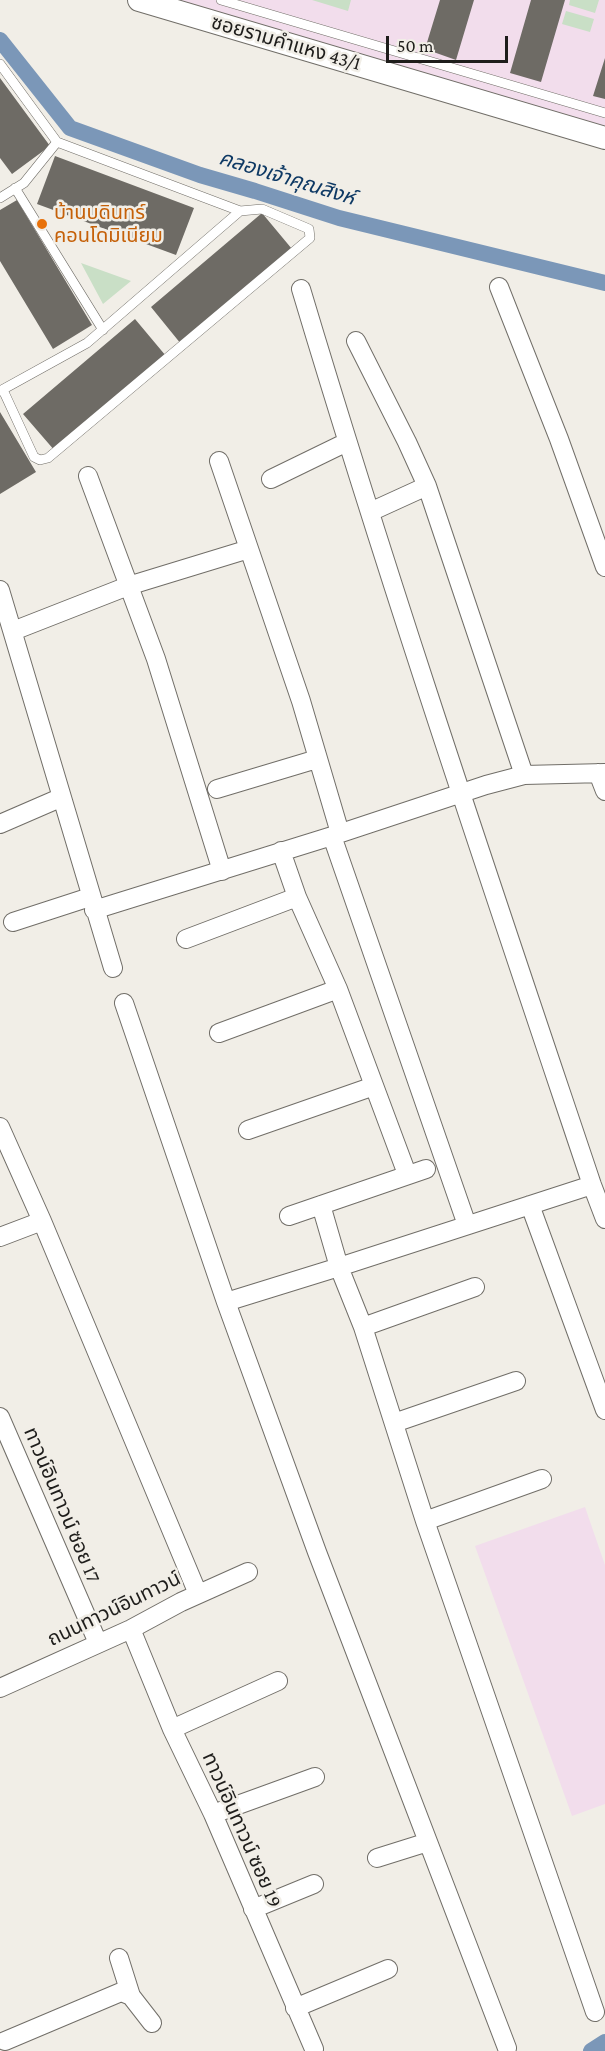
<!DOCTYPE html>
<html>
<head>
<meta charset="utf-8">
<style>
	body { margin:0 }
	#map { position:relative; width:605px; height:2051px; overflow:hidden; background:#f1eee7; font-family:"Crimson Pro",serif }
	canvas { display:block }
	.scale { position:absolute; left:386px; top:36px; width:122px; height:27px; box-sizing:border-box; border:3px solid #1e1d1b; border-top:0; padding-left:8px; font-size:18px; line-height:21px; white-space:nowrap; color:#1e1d1b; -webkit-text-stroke:4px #f1eee7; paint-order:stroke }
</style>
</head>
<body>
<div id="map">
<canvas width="605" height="2051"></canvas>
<div class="scale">50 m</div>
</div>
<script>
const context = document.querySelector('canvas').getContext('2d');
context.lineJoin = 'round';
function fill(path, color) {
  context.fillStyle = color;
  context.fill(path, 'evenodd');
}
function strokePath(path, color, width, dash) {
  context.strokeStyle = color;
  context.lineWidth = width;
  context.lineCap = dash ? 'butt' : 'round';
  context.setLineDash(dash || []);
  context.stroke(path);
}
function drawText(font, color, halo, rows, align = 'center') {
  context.font = font + ' "Crimson Pro","Noto Sans Thai",serif';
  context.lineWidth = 5;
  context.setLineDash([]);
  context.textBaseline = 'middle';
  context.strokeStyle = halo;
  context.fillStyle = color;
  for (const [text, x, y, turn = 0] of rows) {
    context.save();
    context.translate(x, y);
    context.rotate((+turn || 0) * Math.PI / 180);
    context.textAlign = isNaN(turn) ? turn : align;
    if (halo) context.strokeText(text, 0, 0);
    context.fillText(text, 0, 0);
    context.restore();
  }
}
fill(new Path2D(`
	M173,0h432v126l-213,-62z
	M585,1507l20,58v239l-33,12 -97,-270z`), '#f2ddec');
fill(new Path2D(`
	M312,0h39l-3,11z
	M570,0h29l-4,13 -26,-8z
	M566,11l28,8 -4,13 -28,-8z
	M81,263l50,18 -28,23z`), '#c9dfc6');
strokePath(new Path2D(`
	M0,40l70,88 130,47 55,16 84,27 266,65
	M591,2051l14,-9`), '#7b97b8', 16);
fill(new Path2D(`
	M440,0h34l-18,60 -31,-11z
	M531,0h34l-24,82 -31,-9z
	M605,58v41l-12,-3z
	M0,78l50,68 -38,28 -12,-16z
	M55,156l139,52 -18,47 -139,-51z
	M17,200l75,125 -39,24 -53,-88v-51z
	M262,213l30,36 -111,95 -30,-37z
	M135,319l31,37 -111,95 -32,-37z
	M0,412l36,60 -36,22z`), '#6e6b65');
const service = new Path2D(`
	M221,0l384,113
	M0,64l57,78 183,69
	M15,188l88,142
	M0,198l24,-15 33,-41
	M0,391l87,-48 153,-132 22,-2 47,20 1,9 -262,220 -8,2 -6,-3 -31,-67`);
const minor = new Path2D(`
	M499,287l60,152 46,128
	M301,289c90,301 191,598 291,896l13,34
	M356,341l51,101 20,44 97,289
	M219,461l82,240 39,132
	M88,476l68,183 66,212
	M271,479l76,-37
	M370,512l57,-26
	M0,590l113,378
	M13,631l115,-45 121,-37
	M598,773l7,18
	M217,789l100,-30
	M0,824l60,-26
	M332,836l135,389
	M281,851l16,46 41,92 69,185
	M94,910l238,-74 154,-51 38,-10 81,-2
	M13,922l77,-25
	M186,939l111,-42
	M124,1003l102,299 91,250 190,496
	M219,1033l119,-44
	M0,1127l42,94 156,373
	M248,1130l126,-44
	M321,1205l18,62 24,60 62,194 170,491
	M530,1205l75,205
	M289,1216l137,-47
	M0,1237l42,-16
	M226,1302l113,-35 253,-82
	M363,1327l112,-40
	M0,1417l98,226
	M394,1423l122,-42
	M425,1521l117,-42
	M131,1629l41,100 41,85 101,235
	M0,1688l131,-59 50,-27 67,-30
	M172,1729l106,-48
	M213,1814l102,-37
	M377,1858l51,-16
	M253,1909l61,-25
	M119,1958l12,38
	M295,2008l93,-39
	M5,2041l116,-49 10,4 21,27`);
const tertiary = new Path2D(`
	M139,0l466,138`);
strokePath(service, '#716e68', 10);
strokePath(minor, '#716e68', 20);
strokePath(tertiary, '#716e68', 24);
strokePath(service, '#fff', 9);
strokePath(minor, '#fff', 18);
strokePath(tertiary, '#fff', 22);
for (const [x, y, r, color] of [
	[42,224,6,"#e8710a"]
]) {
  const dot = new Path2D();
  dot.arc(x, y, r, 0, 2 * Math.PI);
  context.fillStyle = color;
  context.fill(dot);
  strokePath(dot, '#f1eee7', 2);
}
drawText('20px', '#1e1d1b', '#f1eee7', [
	["ซอยรามคำแหง 43/1",286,43,16],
	["ทาวน์อินทาวน์ ซอย 17",62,1505,67],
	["ถนนทาวน์อินทาวน์",114,1609,-26],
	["ทาวน์อินทาวน์ ซอย 19",242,1830,66]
]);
drawText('20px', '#c56008', '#f1eee7', [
	["บ้านบดินทร์",54,213],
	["คอนโดมิเนียม",54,236]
], 'left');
drawText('italic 21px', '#0e3964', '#f1eee7', [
	["คลองเจ้าคุณสิงห์",287,178,17]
]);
</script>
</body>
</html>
